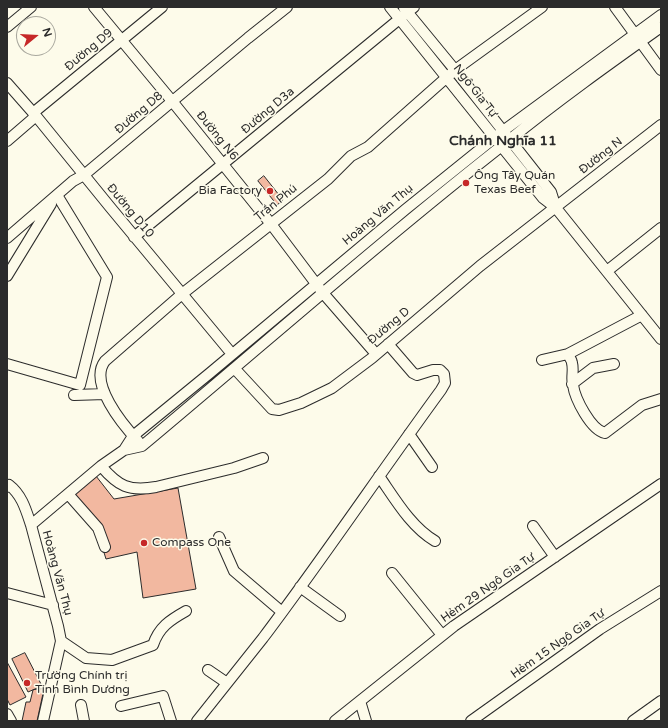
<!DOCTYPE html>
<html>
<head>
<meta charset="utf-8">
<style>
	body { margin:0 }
	#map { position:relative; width:668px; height:728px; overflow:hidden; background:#fdfbea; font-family:"Varela Round",sans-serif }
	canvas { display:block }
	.frame { position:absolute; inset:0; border:8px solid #2b2b2b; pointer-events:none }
	.north { position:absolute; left:16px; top:16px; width:40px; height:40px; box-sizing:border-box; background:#fdfbea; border:1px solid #a9a89e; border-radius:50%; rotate:72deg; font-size:11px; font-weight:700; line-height:16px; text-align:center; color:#2b2b2b }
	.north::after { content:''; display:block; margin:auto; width:14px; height:18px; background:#c62828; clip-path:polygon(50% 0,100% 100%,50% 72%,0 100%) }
</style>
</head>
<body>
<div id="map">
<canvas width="668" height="728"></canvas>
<div class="frame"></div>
<div class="north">N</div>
</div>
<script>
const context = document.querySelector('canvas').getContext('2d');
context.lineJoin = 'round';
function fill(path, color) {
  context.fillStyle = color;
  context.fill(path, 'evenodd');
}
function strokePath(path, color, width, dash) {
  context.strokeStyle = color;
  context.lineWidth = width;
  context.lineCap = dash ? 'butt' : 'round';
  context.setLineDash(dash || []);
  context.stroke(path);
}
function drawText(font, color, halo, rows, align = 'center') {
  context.font = font + ' "Varela Round",sans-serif';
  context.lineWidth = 3;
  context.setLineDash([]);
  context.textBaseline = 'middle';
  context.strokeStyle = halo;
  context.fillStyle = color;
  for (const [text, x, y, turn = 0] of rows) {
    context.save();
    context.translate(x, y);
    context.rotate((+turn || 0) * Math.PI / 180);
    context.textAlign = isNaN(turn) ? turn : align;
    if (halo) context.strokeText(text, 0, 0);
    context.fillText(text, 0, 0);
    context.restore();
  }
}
const building = new Path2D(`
	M264,176l19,24 -6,5 -19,-24z
	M96,476l18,23 64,-11 18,101 -53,9 -6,-46 -31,7 -8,-26 -29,-33z
	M25,653l17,33 -14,6 -16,-33z
	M7,662l19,35 -16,8 -3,-6z
	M44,689l-7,32h-15l4,-19h4l3,-12z`);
fill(building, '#f2b8a0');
strokePath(building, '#2b2b2b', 1);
const minor = new Path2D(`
	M94,7l78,94 99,123 52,69 53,61
	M390,7l153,191 13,10 105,131
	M615,7l46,63
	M404,8l51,62 96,122 5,16
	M7,27l24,-20
	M7,83l29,33 74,91 122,147
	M33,113l129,-106
	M7,141l29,-25
	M134,237l280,-230
	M7,238l66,-57 11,-6 164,-137 39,-31
	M607,271l54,-43
	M7,276l44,-72
	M568,354l74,-39
	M542,360l26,-6c1,3 4,6 4,9 2,7 -1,15 1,22 2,14 18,45 32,48l37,-28 19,-6
	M7,364l73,21 27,-108 -50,-82
	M235,369l37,40 7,1 22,-7 31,-15 40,-30 108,-92 181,-141
	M572,384l21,-16 21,-4
	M74,395l31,-1
	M409,434l23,33
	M138,441c-15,-16 -50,-58 -33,-80l77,-67 146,-115 23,-23 17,-9 87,-77 87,-63
	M124,450l18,-4c122,-102 241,-207 366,-305 49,-40 101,-77 153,-114
	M101,466c17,20 28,26 55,21l78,-19 29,-10
	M379,476c16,23 32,51 56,65
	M7,487l2,-2c13,10 17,25 22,40
	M68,494l30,34 7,19
	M533,526l22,31
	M219,537l15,34 48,41
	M392,573l50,62
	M300,587l40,29
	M7,593l46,12
	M61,641l25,17 26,2 41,-15c6,-18 17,-25 33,-34
	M208,670l19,13
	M360,701l6,20
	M81,705l3,16
	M121,706l42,-10 8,25
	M7,714l4,7
	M43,721l18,-80 -3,-15 -27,-101 70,-59 23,-16 9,-14 77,-63 196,-164 97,-78 158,-116
	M197,721c22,-28 44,-55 66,-83 61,-81 118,-166 178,-248l4,-7 -1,-9 -4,-4h-7l-16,5 -4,-2 -25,-29
	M335,721l119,-95 207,-142
	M471,721l129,-92 61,-38
	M633,721l28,-20`);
strokePath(minor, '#2b2b2b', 12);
strokePath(minor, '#fdfbea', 10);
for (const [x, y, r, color] of [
	[466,183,4,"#c62828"],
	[270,191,4,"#c62828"],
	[144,543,4,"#c62828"],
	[27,683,4,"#c62828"]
]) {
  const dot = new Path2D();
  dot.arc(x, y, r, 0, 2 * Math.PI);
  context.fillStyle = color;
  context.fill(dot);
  strokePath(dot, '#fdfbea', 1.5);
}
drawText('12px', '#2b2b2b', '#fdfbea', [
	["Đường D9",89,50,-40],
	["Ngô Gia Tự",475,91,52],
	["Đường D3a",268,111,-40],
	["Đường D8",139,113,-40],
	["Đường N6",217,136,51],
	["Đường N",601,156,-38],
	["Trần Phú",276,203,-39],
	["Đường D10",130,211,50],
	["Hoàng Văn Thụ",378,215,-40],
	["Đường D",389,326,-40],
	["Hoàng Văn Thụ",57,573,75],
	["Hẻm 29 Ngô Gia Tự",488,588,-35],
	["Hẻm 15 Ngô Gia Tự",558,644,-35]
]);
drawText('12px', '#2b2b2b', '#fdfbea', [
	["Ông Tây Quán",474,176],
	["Texas Beef",474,190],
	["Bia Factory",262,191,"right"],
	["Compass One",152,543],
	["Trường Chính trị",35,676],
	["Tỉnh Bình Dương",35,690]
], 'left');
drawText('bold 14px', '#2b2b2b', '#fdfbea', [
	["Chánh Nghĩa 11",503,141]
]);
</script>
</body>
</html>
